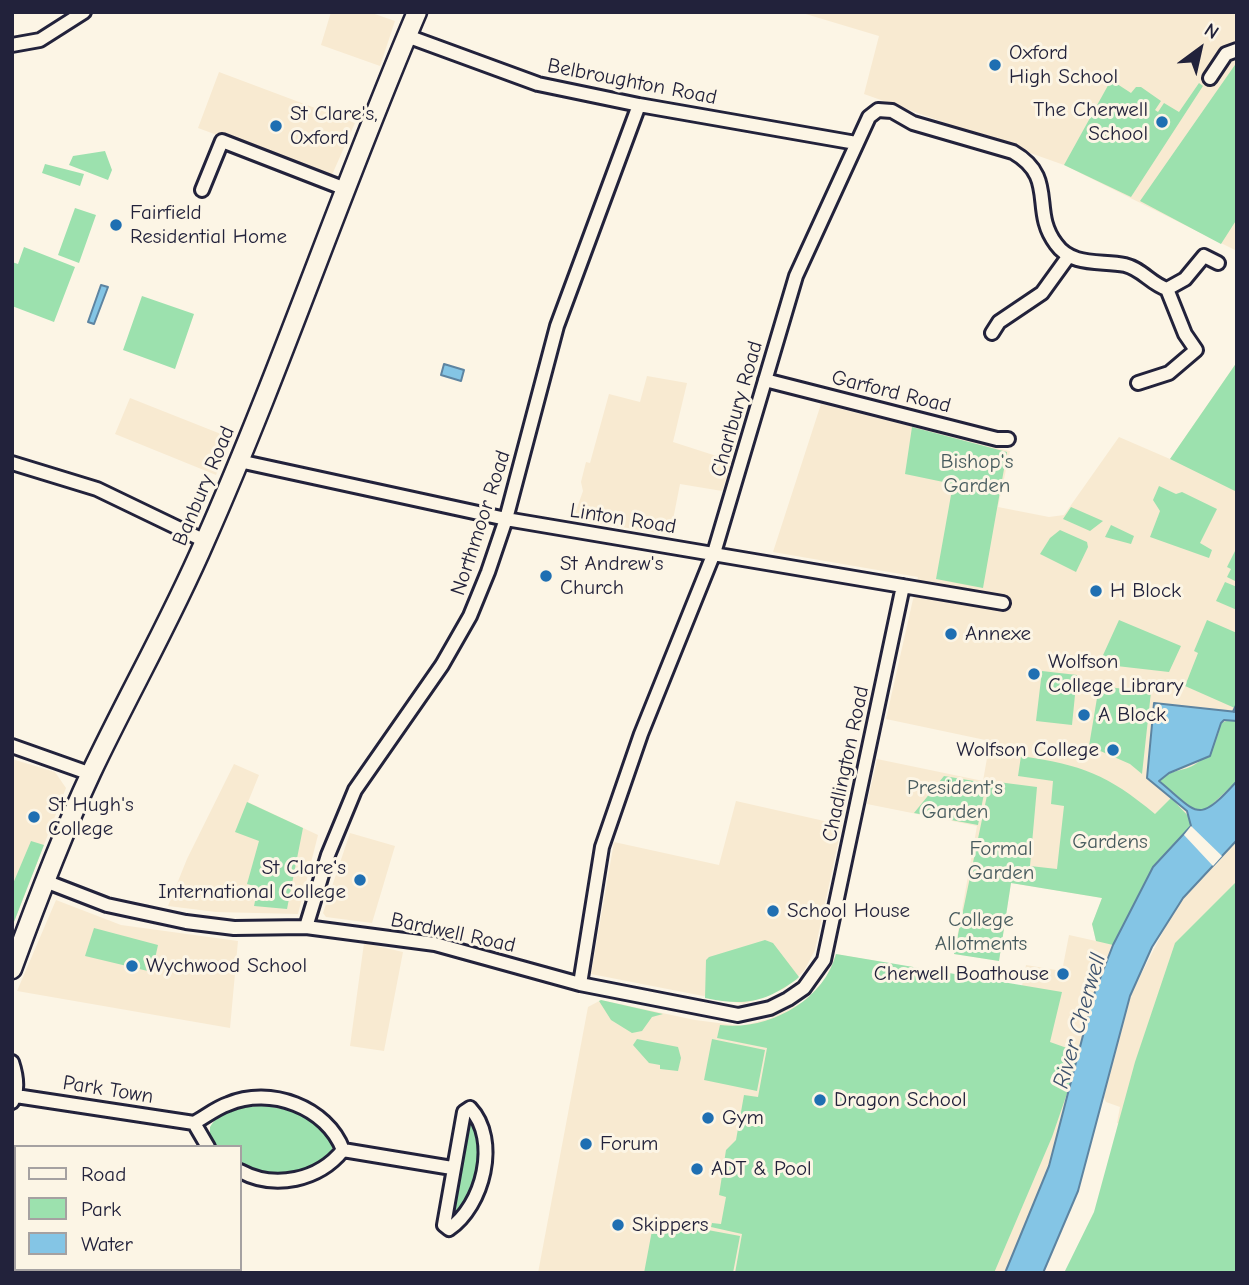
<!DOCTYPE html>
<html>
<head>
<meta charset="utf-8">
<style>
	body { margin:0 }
	#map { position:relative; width:1249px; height:1285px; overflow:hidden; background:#fcf5e5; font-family:"Comic Neue",sans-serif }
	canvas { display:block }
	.frame { position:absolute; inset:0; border:14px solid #22223b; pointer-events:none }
	.legend { position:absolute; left:14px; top:1145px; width:228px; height:126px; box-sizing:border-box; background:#fcf5e5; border:2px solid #a5a1a1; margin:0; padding:9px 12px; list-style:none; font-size:21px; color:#22223b }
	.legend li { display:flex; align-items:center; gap:14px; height:35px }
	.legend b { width:35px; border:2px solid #a5a1a1 }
	.north { position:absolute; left:1165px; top:14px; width:70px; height:70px; -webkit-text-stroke:5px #fcf5e5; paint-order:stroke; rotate:33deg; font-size:19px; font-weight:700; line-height:28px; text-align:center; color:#22223b }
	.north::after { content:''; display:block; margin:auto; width:24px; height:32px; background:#22223b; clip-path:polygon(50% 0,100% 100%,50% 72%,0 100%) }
</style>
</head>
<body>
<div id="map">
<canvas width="1249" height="1285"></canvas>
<div class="frame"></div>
<ul class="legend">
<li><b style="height:9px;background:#fcf5e5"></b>Road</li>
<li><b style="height:19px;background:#9ce1ae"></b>Park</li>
<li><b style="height:19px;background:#84c5e5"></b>Water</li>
</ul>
<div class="north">N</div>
</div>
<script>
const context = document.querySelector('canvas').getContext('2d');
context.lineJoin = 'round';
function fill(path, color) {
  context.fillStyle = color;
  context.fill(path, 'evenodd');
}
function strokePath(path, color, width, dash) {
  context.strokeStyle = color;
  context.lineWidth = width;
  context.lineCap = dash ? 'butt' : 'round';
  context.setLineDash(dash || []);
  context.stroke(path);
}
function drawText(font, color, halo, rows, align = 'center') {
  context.font = font + ' "Comic Neue",sans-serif';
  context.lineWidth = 6;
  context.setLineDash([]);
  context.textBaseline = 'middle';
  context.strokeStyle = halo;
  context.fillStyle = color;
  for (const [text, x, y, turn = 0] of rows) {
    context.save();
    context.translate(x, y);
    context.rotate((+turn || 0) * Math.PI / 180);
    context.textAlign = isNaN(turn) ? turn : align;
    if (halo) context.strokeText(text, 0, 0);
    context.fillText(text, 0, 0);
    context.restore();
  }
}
fill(new Path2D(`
	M331,12h38l26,9 -15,45 -59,-21z
	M799,12h438v239l-173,-86 -200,-71 15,-58z
	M219,72l136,51 -24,54 -133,-49z
	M1237,362v788l-120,-27 3,-16 -14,-5 -3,-7 27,-99 39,-76 -76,77 -44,169 -44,107h-467l50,-266 13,-7 94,20 47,6 29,-8 32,-16 22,-22 11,-26 186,32 4,-21 36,6 7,-36 27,6 -4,-17 10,-26 -91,-15 -12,78 -45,-7 23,-128 -110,-22 10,-45 106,22 7,-40 -104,-22 32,-142 -145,-25 48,-148 189,47 -12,56 51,10 15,-2 55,-78 51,22z
	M647,376l40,7 -14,59 59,19 -10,30 -42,-7 -10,51 -97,-16 10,-28 -2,-9 5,-20 4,1 19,-69 31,8z
	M130,398l101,40 -15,37 -101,-41z
	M12,759l43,13 11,16 -54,139z
	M234,764l25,11 -11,27 70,33 -20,79 -82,-2 -48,-6 19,-47z
	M736,801l106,24 -27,125 -11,21 -20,18 -40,15 -153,-30 23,-132 105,23z
	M350,833l45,13 -23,77 -46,-6 -3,-4z
	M56,900l65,25 117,16 -8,87 -213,-37z
	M364,943l39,9 -19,99 -34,-5z`), '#f8ead1');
fill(new Path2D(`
	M1237,62v157l-16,25 -81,-43z
	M1111,80l20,13 5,-6h5l20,14 -6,9 3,2 6,-9 15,9 20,-29 4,3 -72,111 -67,-32z
	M105,151l7,19 -4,10 -39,-15 4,-9z
	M45,164l39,10 -4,12 -38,-13z
	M75,208l21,7 -17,48 -21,-8z
	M24,247l51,20 -21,55 -42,-16v-44l6,2z
	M142,296l52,18 -19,55 -52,-19z
	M1237,362v130l-67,-33z
	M912,427l95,25 -24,136 -47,-9 17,-95 -48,-10z
	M1159,486l17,8 6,-2 35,17 -17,34 12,7 -3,8 -59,-21 10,-26 -7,-11z
	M1071,507l32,14 -13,10 -27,-12z
	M1111,525l23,11 -3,8 -26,-7z
	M1060,530l27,12 1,5 -12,25 -36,-18 10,-16z
	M1237,547v35l-10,-5 4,-8 -4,-2z
	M1225,582l12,5v23l-21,-9z
	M1119,620l62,26 -12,26 -70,-8z
	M1207,620l30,13v76l-52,-23 13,-33 -4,-2z
	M1042,671l35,4 -5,50 -36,-4z
	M1099,686l52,6 -9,82 -12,-10 -41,-18z
	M1233,719l4,2v60l-30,28 -14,2 -34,-30c8,-11 23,-9 35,-16 15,-8 24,-26 27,-42z
	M1021,756c61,9 86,18 134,58l16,-16 21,22 -1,6 -38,41 -40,78 -17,-4 -4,-17 10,-26 -91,-15 -12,78 -45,-7 36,-173 47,6 -7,79 27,3 7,-63 -13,-2 2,-23 -35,-5z
	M944,776l42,7 -8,42 -64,-12z
	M247,802l56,26 -16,81 -33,-3 4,-19 -11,-3 12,-43 -24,-9z
	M31,841l13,4 -32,82v-41z
	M1237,881v392h-173l30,-61 41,-150 40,-119z
	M94,928l64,17 -6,27 -67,-16z
	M765,940l8,3 26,34 -2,2c-33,24 -53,27 -92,19l1,-38 3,-3z
	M836,954l226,38 -12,50 31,11 -29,84 -58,136h-259l7,-39 -31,-7 1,-4 9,1 5,-27 -7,-2 7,-45 10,-10 8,-45 14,2 9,-49 -50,-10 3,-13c47,6 103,-23 116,-71z
	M599,1001l2,-1 62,14 -11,3 -10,14 -10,2 -21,-13z
	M637,1039l41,8 3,11 -3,13 -18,-2v-4l-11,-2 -16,-18z
	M712,1039l53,11 -8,41 -53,-11z
	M261,1106c26,2 56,10 71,35v13c-28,21 -60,26 -92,9v-16h-22l-8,-11v-9c11,-18 30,-20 51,-21z
	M471,1116c20,43 7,65 -15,105l-8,-3 16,-101z
	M654,1220l86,16 -7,37h-89z
	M54,1269l76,3 -77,1z`), '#9ce1ae');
const water = new Path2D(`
	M101,285l7,2 -14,37 -6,-2z
	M444,364l20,6 -3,11 -20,-6z
	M1154,703l83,9v9l-13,-1 -3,3 -11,33 -41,17 -10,8c40,33 38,44 78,0v59l-54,58 -31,49 -22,49 -52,195 -35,82h-38l44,-107 44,-169 20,-52 40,-78 38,-41 -4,-15 -40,-33z`);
fill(water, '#84c5e5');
strokePath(water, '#5d84a1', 2);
fill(new Path2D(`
	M1191,826l31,30 -9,10 -29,-31z`), '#fcf5e5');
strokePath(new Path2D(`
	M1234,711l3,-6`), '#5d84a1', 3.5);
const minor = new Path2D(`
	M407,36l131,48 101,21 217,38
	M12,45l28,-5 44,-28
	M1210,78l16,-24 11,-4
	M202,190l20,-49 121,47
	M992,333l7,-11 43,-29 26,-36
	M765,380l232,59h11
	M1138,383l31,-10 27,-23 -11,-16 -18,-45
	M239,461l267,58 497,84
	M12,463l85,26 108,52
	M12,746l79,28
	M45,881l62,24 79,17 48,6 72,-1 129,17 145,40 158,31 32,-7 18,-9 16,-11 20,-28 79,-374
	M306,927l22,-72 27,-65 87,-125 28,-49 18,-44 18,-53 51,-193 82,-221
	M580,984l22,-137 39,-113 73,-181 82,-277 73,-159 9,-7 14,1 21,12 100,29c45,26 17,58 43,92 16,23 45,16 69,21 17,4 26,19 42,24l18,-10 19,-23 14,7
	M12,1062c4,12 7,28 0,40
	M16,1096l178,27
	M470,1108c30,32 13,98 -21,121l-5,-4 20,-113z
	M208,1147l-14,-24c11,-6 22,-15 34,-19 42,-18 99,3 115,46 -24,30 -68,40 -103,21
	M343,1150l109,18`);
const primary = new Path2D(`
	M12,969c24,-66 49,-132 79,-196 37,-78 80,-153 114,-232 77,-174 137,-354 212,-529`);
strokePath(minor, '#22223b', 18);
strokePath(primary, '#22223b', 23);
strokePath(minor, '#fcf5e5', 12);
strokePath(primary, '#fcf5e5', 18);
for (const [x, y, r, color] of [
	[995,65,7,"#1f6fb2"],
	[1162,122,7,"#1f6fb2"],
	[276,126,7,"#1f6fb2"],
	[116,225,7,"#1f6fb2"],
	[546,576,7,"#1f6fb2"],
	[1096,591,7,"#1f6fb2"],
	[951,634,7,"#1f6fb2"],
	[1034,674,7,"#1f6fb2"],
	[1084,715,7,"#1f6fb2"],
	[1113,750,7,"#1f6fb2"],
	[34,817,7,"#1f6fb2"],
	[360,880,7,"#1f6fb2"],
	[773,911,7,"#1f6fb2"],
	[132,966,7,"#1f6fb2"],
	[1063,974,7,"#1f6fb2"],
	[820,1100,7,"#1f6fb2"],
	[708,1118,7,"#1f6fb2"],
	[586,1144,7,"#1f6fb2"],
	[697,1169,7,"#1f6fb2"],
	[618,1225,7,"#1f6fb2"]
]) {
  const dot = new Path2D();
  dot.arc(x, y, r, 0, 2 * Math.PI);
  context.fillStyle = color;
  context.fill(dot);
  strokePath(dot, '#fcf5e5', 2.5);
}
drawText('21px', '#22223b', '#fcf5e5', [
	["Oxford",1009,53],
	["High School",1009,77],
	["The Cherwell",1148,110,"right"],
	["School",1148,134,"right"],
	["St Clare's,",290,114],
	["Oxford",290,138],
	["Fairfield",130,213],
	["Residential Home",130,237],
	["St Andrew's",560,564],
	["Church",560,588],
	["H Block",1110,591],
	["Annexe",965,634],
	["Wolfson",1048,662],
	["College Library",1048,686],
	["A Block",1098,715],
	["Wolfson College",1099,750,"right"],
	["St Hugh's",48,805],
	["College",48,829],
	["St Clare's",346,868,"right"],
	["International College",346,892,"right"],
	["School House",787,911],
	["Wychwood School",146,966],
	["Cherwell Boathouse",1049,974,"right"],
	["Dragon School",834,1100],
	["Gym",722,1118],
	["Forum",600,1144],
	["ADT & Pool",711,1169],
	["Skippers",632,1225]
], 'left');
drawText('21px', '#22223b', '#fcf5e5', [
	["Belbroughton Road",632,82,11],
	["Garford Road",891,392,14],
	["Charlbury Road",737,409,-74],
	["Banbury Road",204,486,-67],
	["Linton Road",623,519,9],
	["Northmoor Road",481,523,-72],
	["Chadlington Road",846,764,-78],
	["Bardwell Road",453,933,12],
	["Park Town",108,1090,9]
]);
drawText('21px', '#475b5e', '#fcf5e5', [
	["Bishop's",977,462],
	["Garden",977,486],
	["President's",955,788],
	["Garden",955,812],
	["Gardens",1110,842],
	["Formal",1001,849],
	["Garden",1001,873],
	["College",981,920],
	["Allotments",981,944]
]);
drawText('italic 23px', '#3f536e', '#fcf5e5', [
	["River Cherwell",1080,1021,-74]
]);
</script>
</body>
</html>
